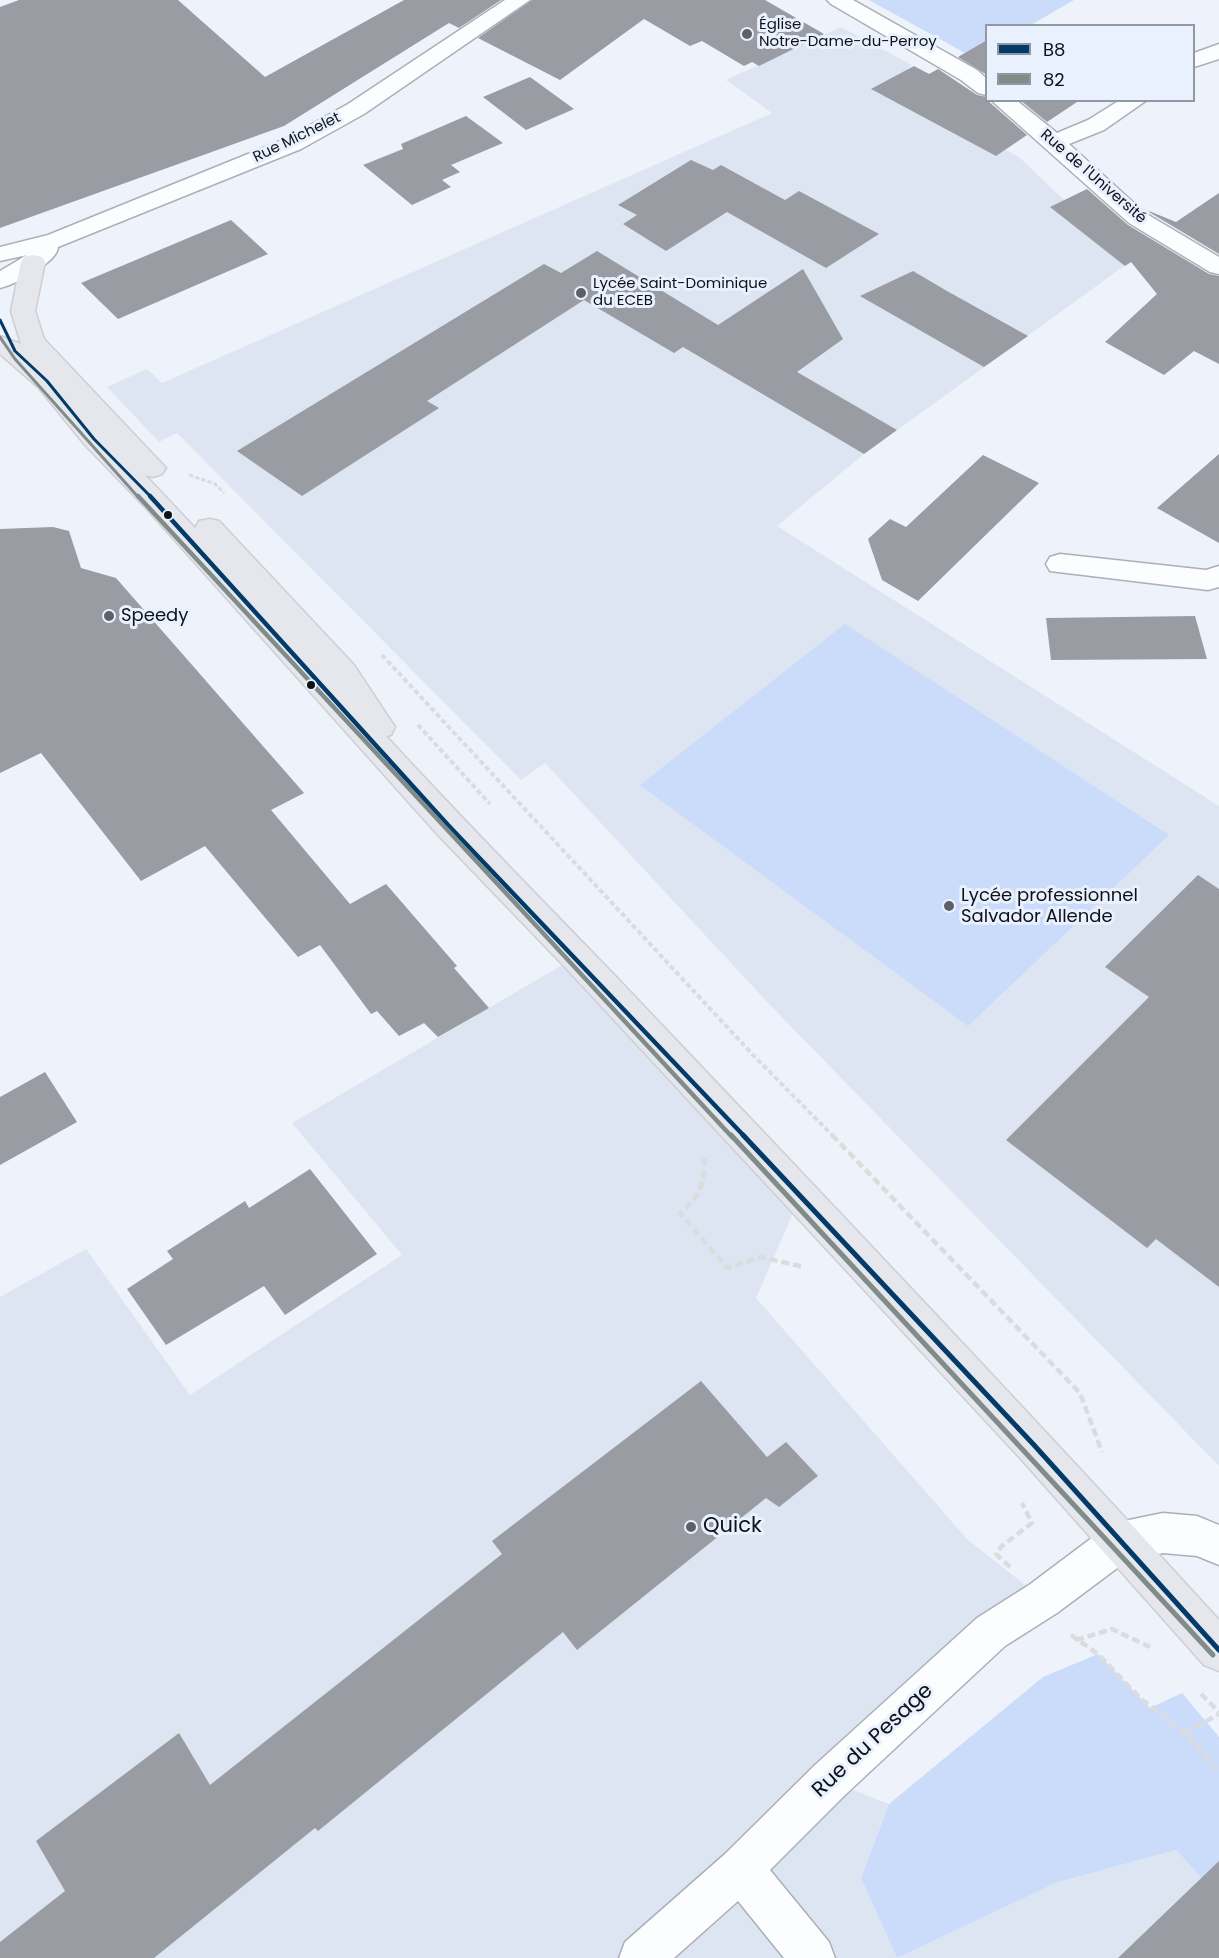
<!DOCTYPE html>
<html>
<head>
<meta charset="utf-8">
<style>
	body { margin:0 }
	#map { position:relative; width:1219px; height:1958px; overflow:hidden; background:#eef2fa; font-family:Poppins,sans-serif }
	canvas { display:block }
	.legend { position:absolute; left:985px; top:24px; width:210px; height:78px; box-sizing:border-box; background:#eaf1fe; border:2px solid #9298a2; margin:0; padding:8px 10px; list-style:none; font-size:18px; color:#0e1219 }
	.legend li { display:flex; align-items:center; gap:12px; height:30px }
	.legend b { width:30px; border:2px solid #9298a2 }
</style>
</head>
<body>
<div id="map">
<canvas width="1219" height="1958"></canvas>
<ul class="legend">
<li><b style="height:8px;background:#023a6a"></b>B8</li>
<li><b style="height:8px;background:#808c89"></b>82</li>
</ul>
</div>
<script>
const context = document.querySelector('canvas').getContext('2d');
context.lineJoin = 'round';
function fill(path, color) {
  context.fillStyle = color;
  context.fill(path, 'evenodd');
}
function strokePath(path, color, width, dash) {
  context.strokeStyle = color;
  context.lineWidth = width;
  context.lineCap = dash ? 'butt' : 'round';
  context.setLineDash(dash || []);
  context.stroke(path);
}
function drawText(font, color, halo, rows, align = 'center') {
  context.font = font + ' Poppins,sans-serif';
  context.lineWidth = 6;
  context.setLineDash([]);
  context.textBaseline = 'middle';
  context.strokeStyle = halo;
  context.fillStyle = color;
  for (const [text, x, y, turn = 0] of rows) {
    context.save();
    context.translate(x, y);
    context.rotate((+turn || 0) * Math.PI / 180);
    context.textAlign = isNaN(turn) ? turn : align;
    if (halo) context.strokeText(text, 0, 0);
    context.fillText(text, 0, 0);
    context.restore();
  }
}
fill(new Path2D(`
	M841,27l71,38 -5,4 47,25 20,39 45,24 45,43 15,-7 70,55 -285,206 -87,72 442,280v660l-448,-460 -226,-243 -24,17 -344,-347 -18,9 -52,-55 40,-18 15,14 610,-270 -46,-33z
	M576,957l224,240 -44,101 211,241 76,60 -212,182 58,23 -28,74 36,80 161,-76 118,-32 43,47v61h-1219v-661l86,-48 104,146 212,-140 -110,-132z`), '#dee5f2');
fill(new Path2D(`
	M869,0h205l-43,25 -45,1v17l-3,-1 -18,11z
	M845,624l324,211 -201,191 -328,-241z
	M1098,1654l52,54 32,-15 37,44v160l-43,-47 -118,32 -161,76 -36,-80 28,-74 154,-127z`), '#cbdbfa');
fill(new Path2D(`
	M19,0h159l87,77 139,-77h97l-42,28 -10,-5 -165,103 -284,102v-221z
	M532,0h233l59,34 -65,32 -7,-4 -8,4 -42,-25 -12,5 -46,-27 -84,61 -82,-42z
	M987,40v35l-29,-18z
	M914,66l15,8 9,-5 39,26 10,2v3l40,35 -31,21 -125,-67z
	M530,77l44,32 -48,21 -43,-33z
	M1020,100h60l-33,22z
	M466,116l37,27 -52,22 9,7 -18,8 9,7 -39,18 -49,-40 40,-16 -2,-5z
	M691,160l22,10 8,-5 64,35 14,-9 80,43 -53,34 -99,-56 -61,39 -43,-27 14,-9 -19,-10z
	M1087,189l41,36 81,49 10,2v88l-25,-13 -30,24 -59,-33 52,-48 -26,-32 -6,4 -75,-59z
	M1219,193v61l-75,-45 32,13z
	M231,220l37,34 -150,65 -37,-36z
	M597,251l121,74 85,-56 40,70 -46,33 100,58 -33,24 -181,-107 -9,6 -90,-53 -157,101 12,7 -137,88 -65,-45 307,-187 17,9z
	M913,271l34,20 81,45 -44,31 -124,-71z
	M1219,454v89l-62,-35z
	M983,455l56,28 -121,118 -36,-21 -14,-41 22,-20 16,8z
	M53,527l16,4 12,37 35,10 188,215 -33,17 79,94 36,-20 71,82 -3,2 35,40 -51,29 -14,-14 -25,13 -22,-25 -6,3 -51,-69 -22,12 -93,-111 -64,35 -100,-128 -41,20v-244z
	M1195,616l12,43 -156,1 -5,-42z
	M1198,875l21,14v398l-63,-48 -9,9 -141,-108 143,-143 -44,-30z
	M45,1072l32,50 -77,43v-68z
	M310,1169l67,85 -92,61 -21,-29 -98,59 -39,-56 46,-30 -6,-8 78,-50 4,7z
	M701,1381l66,76 19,-15 32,34 -39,31 -13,-9 -189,152 -14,-18 -245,199 -3,-3 -161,130h-154v-16l65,-51 -29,-50 143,-108 31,52 292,-231 -10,-13z
	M1219,1861v97h-101z`), '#999ca3');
const minor = new Path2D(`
	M505,0h25l-166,114 -63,35 -243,98c0,15 -44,38 -58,41v-17l27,-16 -27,6v-14l48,-12 237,-96 63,-35z
	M827,0h26l124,70 9,8v17l-8,-2 -17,-13 -130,-76z
	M1219,44v15l-25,8v-14z
	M991,100h25l41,33 31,-13 32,-20h27l-43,30 -35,14 76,69 74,44v17l-9,-2 -81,-49z
	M1060,554l146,16 13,-4v21l-11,3 -158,-19 -4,-7 4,-7z
	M1163,1513l34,3 22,9v40l-22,-9 -34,-3 -35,7 -71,53 -52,33 -160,149 -75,75 59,72 6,16h-51l-46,-57 -64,57h-55l6,-16 100,-88 90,-89 162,-147 52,-33 76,-57 14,-6z`);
const major = new Path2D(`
	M33,255l9,2 3,5 -10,49 9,28 122,129 -4,6 -9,3 -8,-2 50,53 4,-7 10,-2 10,2 135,144 41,62 -4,8 -5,1c77,84 157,165 236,247 200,211 401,422 597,637v51l-15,-6 -184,-207 -456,-492 -127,-132 -291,-326 -61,-63 -47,-58 -38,-33v-18l21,8 -10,-33 10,-49 3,-5z`);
strokePath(minor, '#abafb7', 3);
strokePath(major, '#cdcfd4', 3);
strokePath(new Path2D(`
	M189,475l26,9 9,9`), '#dadcde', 3, [4.5, 2]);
strokePath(new Path2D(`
	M382,655l372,401 80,81
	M418,725l72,79`), '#dadcde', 4, [5, 3]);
strokePath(new Path2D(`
	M832,1135l248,258 22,59
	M704,1158c2,24 -5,40 -24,55l47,55 34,-11 43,10
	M1010,1567l-14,-13 7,-9 29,-22 -10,-20
	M1071,1635l27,19 43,45 44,34 34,39
	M1076,1640l36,-11 38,18
	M1201,1694l18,18
	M1185,1733l34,-19`), '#dadcde', 4.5, [8, 4]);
fill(minor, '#fcfdfe');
fill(major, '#e5e7ec');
strokePath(new Path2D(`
	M0,320l15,31 32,30 47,58 58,59`), '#023a6a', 3);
strokePath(new Path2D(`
	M150,496l298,329 297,312`), '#023a6a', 4.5);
strokePath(new Path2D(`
	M743,1135l291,310 185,205`), '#023a6a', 5);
strokePath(new Path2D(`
	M0,337l15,22 124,139`), '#808c89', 3);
strokePath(new Path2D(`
	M138,496l594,641`), '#808c89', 4.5);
strokePath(new Path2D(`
	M731,1135l482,520`), '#808c89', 5);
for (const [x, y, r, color] of [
	[747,34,6,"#5c6068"],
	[581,293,6,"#5c6068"],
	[168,515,5,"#0e1219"],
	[109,616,6,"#5c6068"],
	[311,685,5,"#0e1219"],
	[949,906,6,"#5c6068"],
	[691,1527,6,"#5c6068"]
]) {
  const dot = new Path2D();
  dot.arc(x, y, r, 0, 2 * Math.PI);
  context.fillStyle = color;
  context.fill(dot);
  strokePath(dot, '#eaf1fe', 2);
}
drawText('15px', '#0e1219', '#eaf1fe', [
	["Église",759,25],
	["Notre-Dame-du-Perroy",759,42],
	["Lycée Saint-Dominique",593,284],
	["du ECEB",593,301]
], 'left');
drawText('15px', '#0e1219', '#eaf1fe', [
	["Rue Michelet",297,138,-26],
	["Rue de l'Université",1093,177,41]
]);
drawText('18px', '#0e1219', '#eaf1fe', [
	["Speedy",121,616],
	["Lycée professionnel",961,896],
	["Salvador Allende",961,917]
], 'left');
drawText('21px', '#0e1219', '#eaf1fe', [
	["Quick",703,1527]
], 'left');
drawText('21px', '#0e1219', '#eaf1fe', [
	["Rue du Pesage",873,1741,-43]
]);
</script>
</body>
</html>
